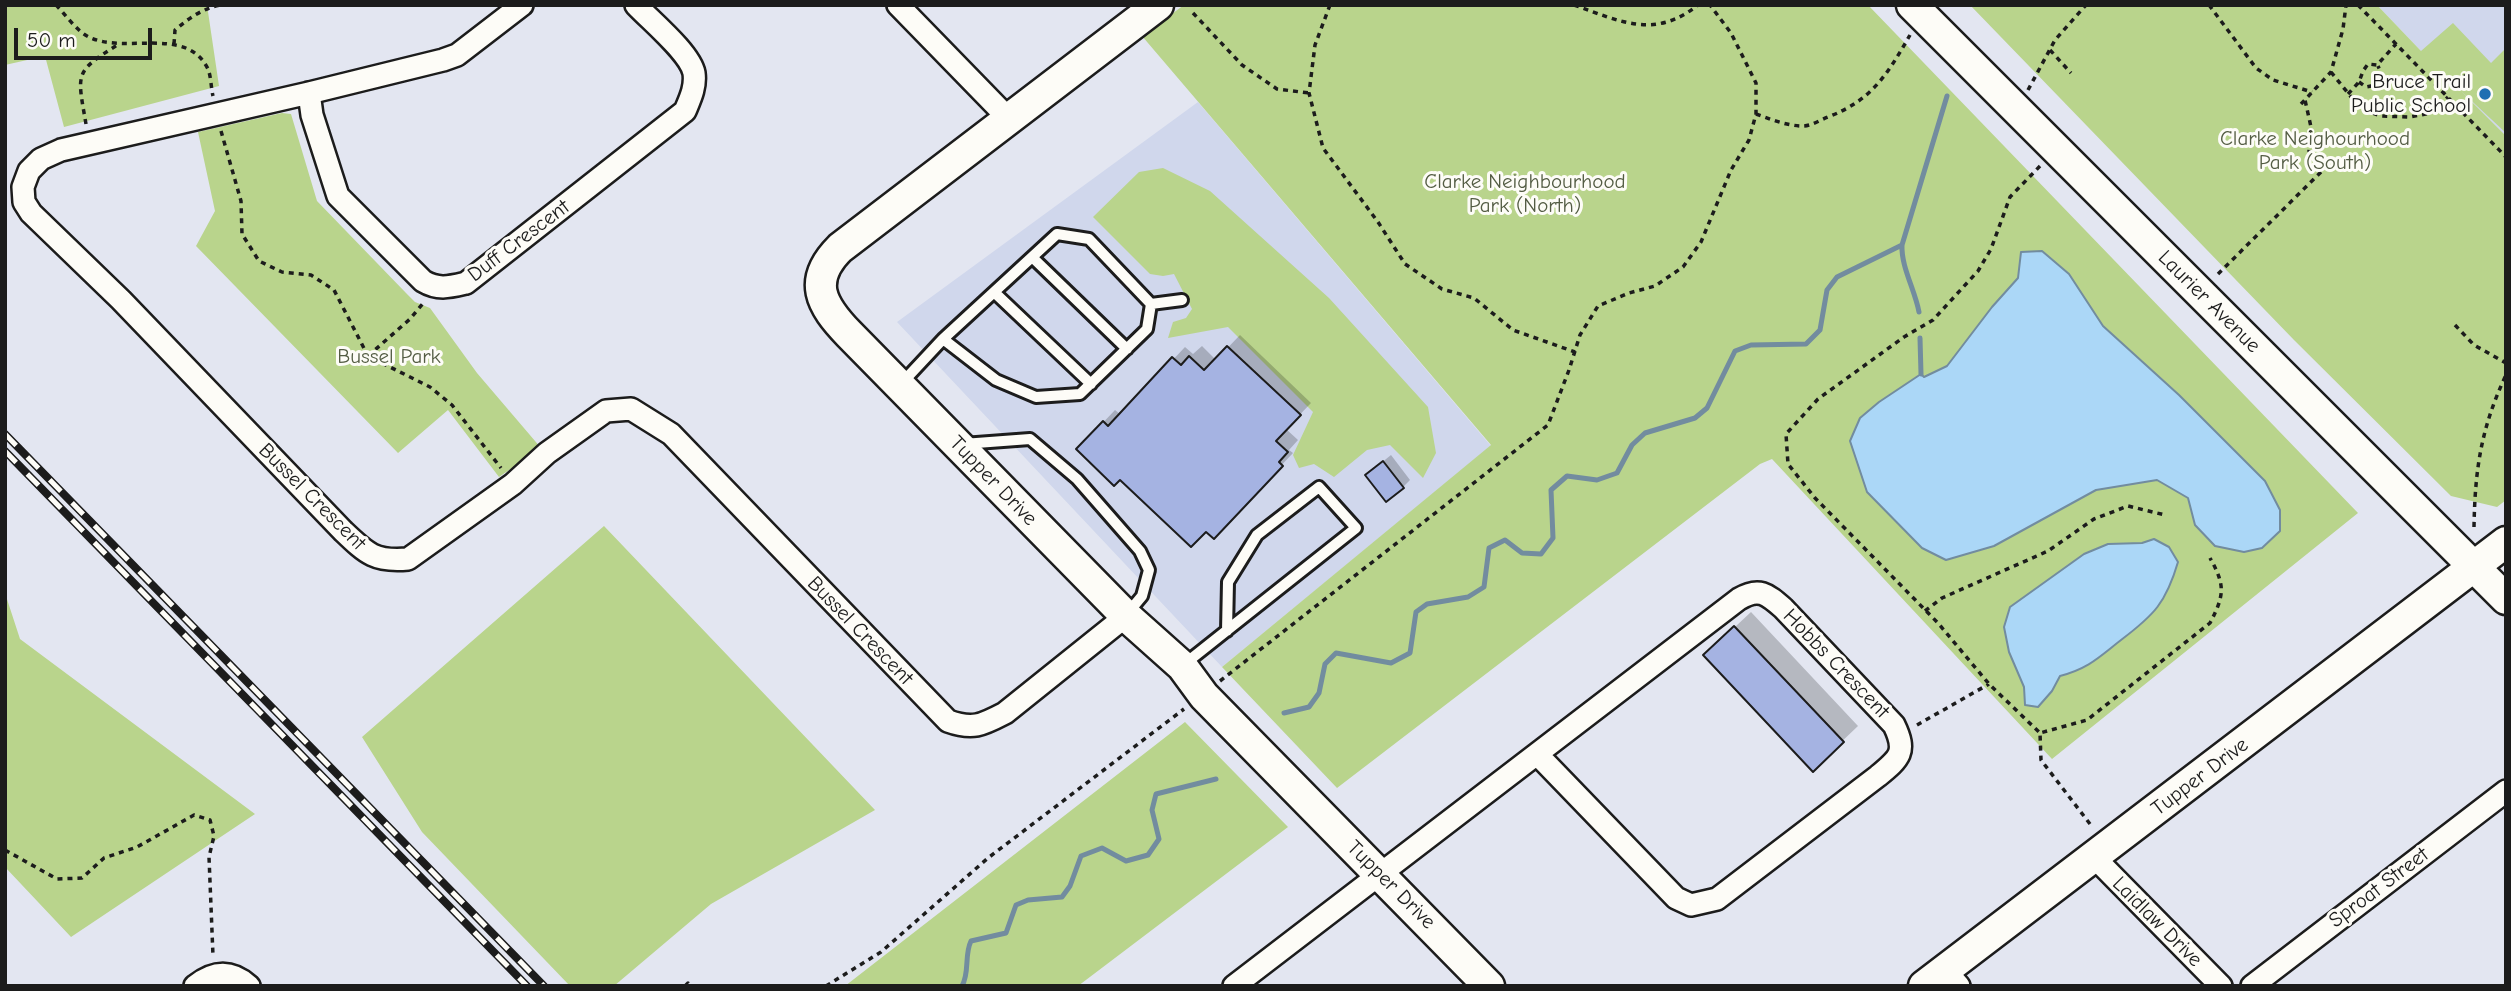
<!DOCTYPE html>
<html>
<head>
<meta charset="utf-8">
<style>
	body { margin:0 }
	#map { position:relative; width:2511px; height:991px; overflow:hidden; background:#e3e6f1; font-family:"Comic Neue",sans-serif }
	canvas { display:block }
	.frame { position:absolute; inset:0; border:7px solid #1c1c1c; pointer-events:none }
	.scale { position:absolute; left:14px; top:28px; width:138px; height:32px; box-sizing:border-box; border:4px solid #1c1c1c; border-top:0; padding-left:9px; font-size:21px; line-height:24px; white-space:nowrap; color:#1c1c1c; -webkit-text-stroke:5px #fdfcf7; paint-order:stroke }
</style>
</head>
<body>
<div id="map">
<canvas width="2511" height="991"></canvas>
<div class="frame"></div>
<div class="scale">50 m</div>
</div>
<script>
const context = document.querySelector('canvas').getContext('2d');
context.lineJoin = 'round';
function fill(path, color) {
  context.fillStyle = color;
  context.fill(path, 'evenodd');
}
function strokePath(path, color, width, dash) {
  context.strokeStyle = color;
  context.lineWidth = width;
  context.lineCap = dash ? 'butt' : 'round';
  context.setLineDash(dash || []);
  context.stroke(path);
}
function drawText(font, color, halo, rows, align = 'center') {
  context.font = font + ' "Comic Neue",sans-serif';
  context.lineWidth = 6;
  context.setLineDash([]);
  context.textBaseline = 'middle';
  context.strokeStyle = halo;
  context.fillStyle = color;
  for (const [text, x, y, turn = 0] of rows) {
    context.save();
    context.translate(x, y);
    context.rotate((+turn || 0) * Math.PI / 180);
    context.textAlign = isNaN(turn) ? turn : align;
    if (halo) context.strokeText(text, 0, 0);
    context.fillText(text, 0, 0);
    context.restore();
  }
}
fill(new Path2D(`
	M2377,5h129v131l-85,-85z
	M1198,102l293,344 -269,221 -325,-345z`), '#d0d7ec');
fill(new Path2D(`
	M5,5h202l12,81 -155,41 -19,-71 -40,9z
	M1184,5h684l490,508 -306,246 -280,-300 -12,5 -423,324 -115,-121 269,-222 -349,-409z
	M1970,5h407l44,46 32,-28 38,40 15,-15v85l-45,-42 45,45v364l-9,7 -46,-11 -157,-156z
	M282,113l9,1 26,87 89,92 9,9 15,6 47,65 64,75 -42,29 -51,-67 -50,43 -202,-207 19,-35 -17,-79z
	M1163,168l47,23 119,107 99,109 8,46 -13,25 -33,-33 -23,5 -33,27 -20,-13 -15,4 -6,-13 20,-43 -85,-85 -60,11 5,-16 13,-4 6,-9 -18,-35 -11,2 -13,-2 -57,-57 46,-45z
	M604,526l271,284 -164,94 -97,82h-44l-148,-154 -60,-95z
	M5,593l15,46 235,175 -184,123 -66,-70z
	M1185,722l103,105 -210,159h-233z`), '#b9d48c');
const water = new Path2D(`
	M2042,251l27,23 34,52 76,69 86,86 15,29v21l-18,17 -18,4 -29,-6 -20,-21 -7,-27 -31,-18 -61,10 -102,56 -48,14 -24,-12 -55,-56 -17,-51 10,-23 19,-16 42,-28 3,3 23,-11 45,-59 26,-29 3,-26z
	M2154,539l15,8 9,15c-12,41 -24,53 -57,78 -23,18 -32,28 -61,36l-8,15 -14,16 -13,-2 -1,-18 -15,-35 -5,-25 6,-20 74,-53 24,-10 34,-1z`);
fill(water, '#abd7f7');
strokePath(water, '#728c9f', 2);
fill(new Path2D(`
	M1240,335l71,68 -25,26 12,11 -9,10 4,3 -68,72 -105,-47 -42,-29 37,-39 6,5 64,-68 8,7 9,-8 14,14z
	M1391,455l19,25 -7,7 -28,-19z
	M1751,612l107,114 -45,43 -92,-129z`), '#0003');
strokePath(new Path2D(`
	M1919,312c-4,-22 -18,-45 -17,-67l45,-149
	M1920,338l1,36
	M1284,713l25,-6 10,-14 6,-29 11,-11 55,10 19,-10 6,-41 11,-8 41,-7 16,-10 5,-39 16,-8 17,13 19,1 12,-16 -2,-48 16,-14 30,4 20,-7 15,-28 13,-12 50,-15 12,-10 28,-57 16,-6 55,-1 14,-14 7,-40 10,-13 65,-32
	M962,986c8,-14 2,-31 9,-45l35,-8 10,-28 12,-5 34,-3 8,-11 11,-30 21,-8 24,13 22,-6 11,-16 -7,-29 4,-16 60,-15`), '#728c9f', 5);
const building = new Path2D(`
	M1227,346l74,69 -25,26 12,11 -9,10 4,4 -69,73 -8,-7 -15,15 -71,-67 -6,6 -38,-37 27,-28 5,5 64,-69 9,8 8,-9 15,14z
	M1383,461l21,27 -18,14 -21,-27z
	M1734,626l110,116 -31,30 -110,-117z`);
fill(building, '#a5b3e2');
strokePath(building, '#1c1c1c', 2);
const lane = new Path2D(`
	M1032,257l95,92
	M994,292l97,92
	M943,339l53,41 40,17 44,-3 67,-65 4,-25
	M901,384l42,-45 114,-105 32,5 62,65 31,-4
	M963,444l67,-5 47,40 63,72 9,19 -7,26 -15,18
	M1182,666l174,-138 -37,-41 -62,48 -29,47 -1,49`);
const street = new Path2D(`
	M522,5l-65,50 -14,5 -134,33 -248,57 -20,9 -12,12 -6,16 1,15 7,11 90,87 222,231c24,23 32,31 65,28l105,-75 34,-31 59,-42 25,-2 40,25 277,287c25,9 34,4 57,-8l121,-97
	M898,5l111,114
	M309,93l3,22 26,81 85,85c15,9 26,6 43,2l219,-172c5,-12 11,-24 9,-38 -4,-20 -43,-52 -58,-68
	M2094,857l127,129
	M1945,970l14,16
	M195,986c19,-15 36,-16 54,0
	M1234,986l505,-387c20,-12 28,-5 44,9l111,117c13,27 6,33 -16,51l-161,123 -26,6 -15,-7 -139,-144
	M2252,986l254,-195`);
const secondary = new Path2D(`
	M1158,5l-318,243c-33,33 -19,57 9,86l277,282 56,50 22,30 285,290
	M1912,5l594,594
	M1924,986l582,-444`);
strokePath(lane, '#1c1c1c', 16);
strokePath(street, '#1c1c1c', 26);
strokePath(secondary, '#1c1c1c', 35);
strokePath(new Path2D(`
	M56,5c9,9 20,25 31,31 36,20 99,-12 121,33 3,7 3,19 5,27
	M1330,5l-15,40 -6,48 14,55 55,74 27,42 37,25 32,9 39,32 62,22
	M1574,5c46,16 80,35 124,0
	M2209,5l47,63 17,12 39,12
	M2358,5l148,152
	M1193,13l49,52 35,24 32,4
	M174,44l1,-14c14,-12 27,-21 45,-25
	M2050,50l21,23
	M2331,72l29,36 20,8 30,1 21,-4 17,-16
	M2359,82l7,5 15,-3 1,-9 -4,-9
	M2028,90l27,-50 31,-35
	M2348,94l11,-12 4,-11 5,-7 9,1 19,-21
	M2301,104l30,-32 12,-43 3,-24
	M1756,114c14,5 31,12 47,12 8,0 17,-6 25,-9 44,-17 59,-42 82,-82
	M86,124c-9,-52 -12,-52 33,-80
	M221,131l20,70 1,33 17,27 23,11 29,3 23,15 34,66 62,31 22,18 49,63
	M2040,166l-30,31 -19,52 -13,22 -45,49 -29,17 -86,62 -32,35 2,30 27,34 123,125 51,61 51,49
	M2218,274l107,-106 -16,-17 2,-24 -6,-27
	M2455,325l19,20 32,18
	M368,356l42,-37 15,-18
	M2474,527c1,-58 7,-99 32,-152
	M1925,611l17,-13 106,-47 46,-32 34,-13 37,9
	M1220,681l328,-256 21,-55 11,-35 18,-29 31,-13 26,-7 28,-19 18,-25 30,-72 18,-30 7,-26v-31l-25,-50 -21,-28
	M1917,725l72,-41
	M2090,824l-49,-64 -1,-27 47,-13 123,-97c14,-27 16,-37 0,-65
	M5,850l52,29 25,-1 22,-20 33,-11 57,-32 16,5 4,16 -5,21 4,99
	M685,986l3,-3 3,3
	M826,986l55,-34 107,-94 196,-149`), '#1c1c1c', 3.5, [5, 5]);
strokePath(lane, '#fdfcf7', 10);
strokePath(street, '#fdfcf7', 21);
strokePath(secondary, '#fdfcf7', 30);
const rail = new Path2D(`
	M5,434l539,552
	M5,451l522,535`);
strokePath(rail, '#1c1c1c', 8);
strokePath(rail, '#fdfcf7', 5, [16]);
for (const [x, y, r, color] of [
	[2485,94,7,"#1f6fb2"]
]) {
  const dot = new Path2D();
  dot.arc(x, y, r, 0, 2 * Math.PI);
  context.fillStyle = color;
  context.fill(dot);
  strokePath(dot, '#fdfcf7', 2.5);
}
drawText('21px', '#1c1c1c', '#fdfcf7', [
	["Bruce Trail",2471,82],
	["Public School",2471,106]
], 'right');
drawText('21px', '#535c43', '#fdfcf7', [
	["Clarke Neighourhood",2315,139],
	["Park (South)",2315,163],
	["Clarke Neighbourhood",1525,182],
	["Park (North)",1525,206],
	["Bussel Park",389,357]
]);
drawText('21px', '#1c1c1c', '#fdfcf7', [
	["Duff Crescent",519,241,-37],
	["Laurier Avenue",2209,302,45],
	["Tupper Drive",993,481,46],
	["Bussel Crescent",312,497,45],
	["Bussel Crescent",860,631,46],
	["Hobbs Crescent",1836,664,46],
	["Tupper Drive",2200,777,-37],
	["Tupper Drive",1391,885,45],
	["Sproat Street",2379,888,-37],
	["Laidlaw Drive",2157,922,45]
]);
</script>
</body>
</html>
